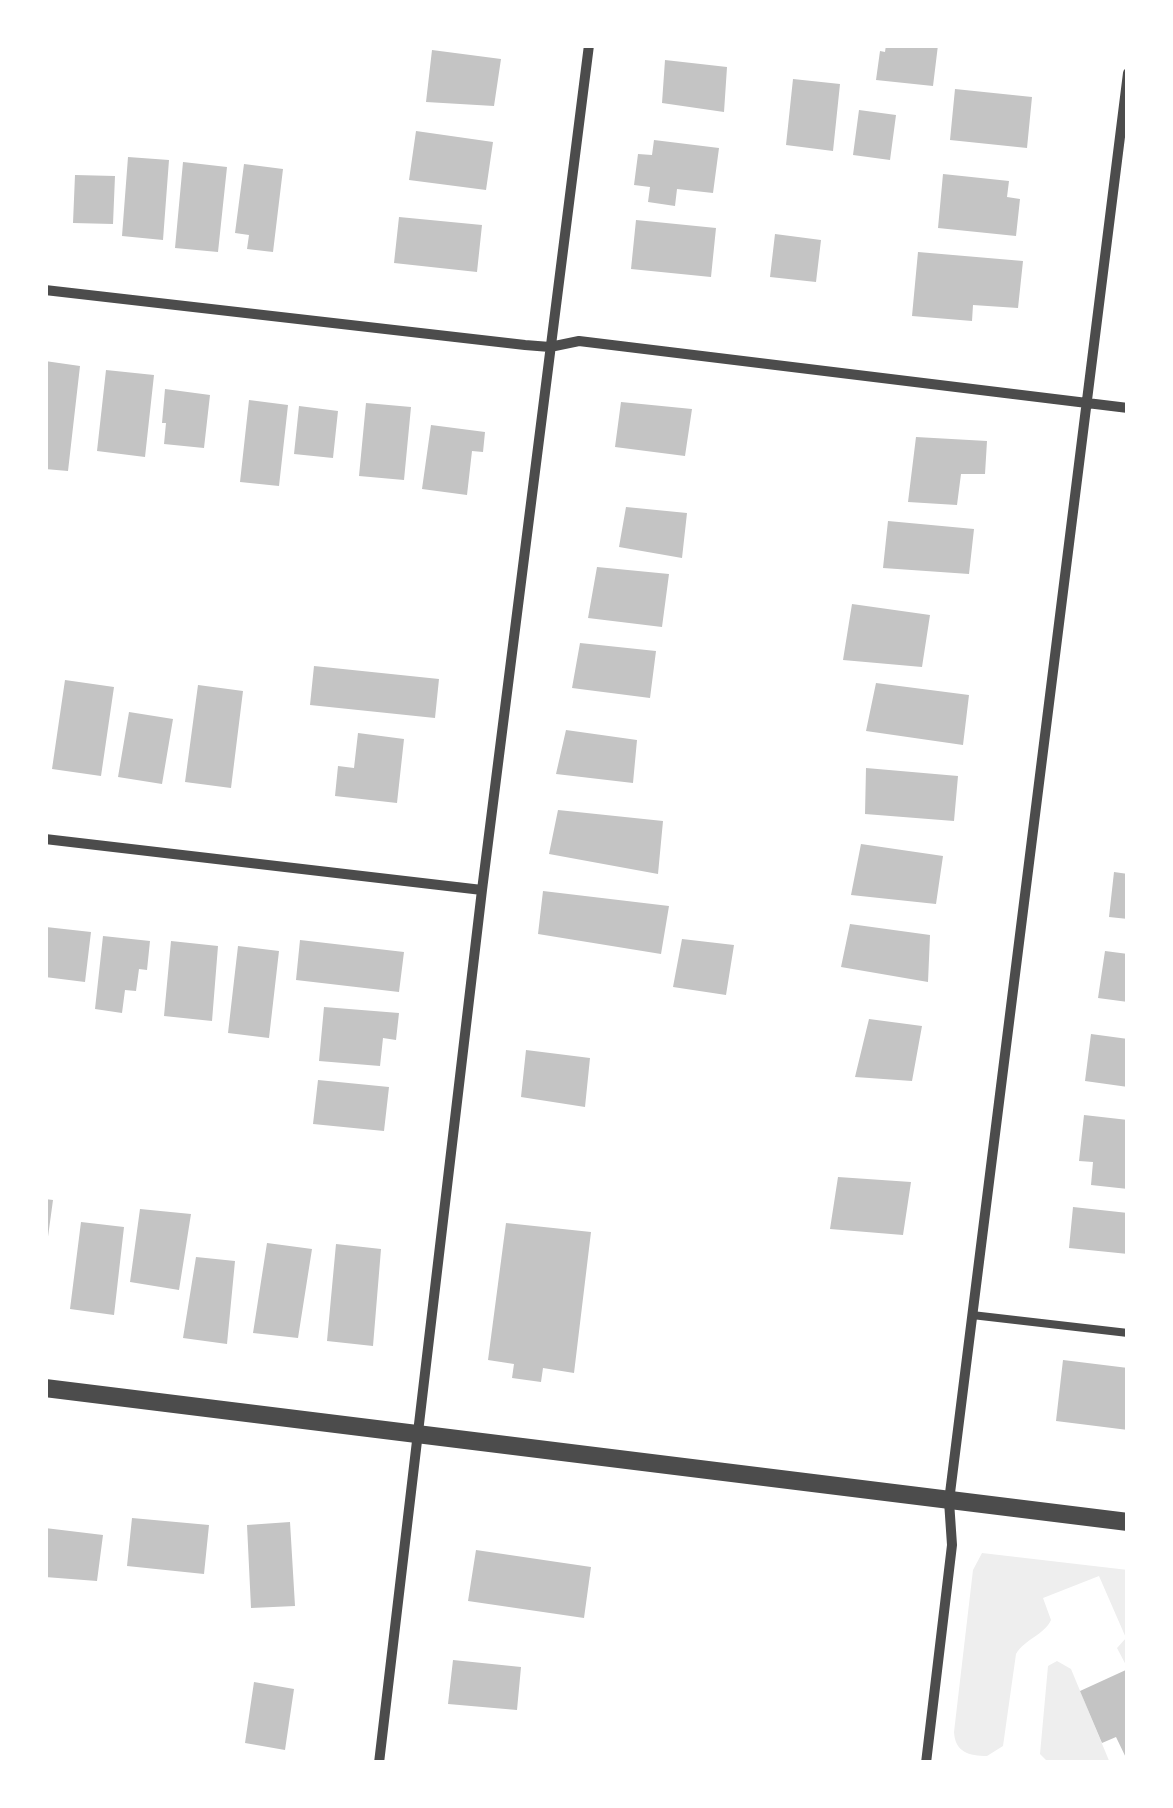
<!DOCTYPE html>
<html>
<head>
<meta charset="utf-8">
<style>
	body { margin:0 }
	#map { position:relative; width:1173px; height:1808px; overflow:hidden; background:#fff; font-family:Georgia,serif }
	canvas { display:block }
	.frame { position:absolute; inset:0; border:48px solid #fff; pointer-events:none }
</style>
</head>
<body>
<div id="map">
<canvas width="1173" height="1808"></canvas>
<div class="frame"></div>
</div>
<script>
const context = document.querySelector('canvas').getContext('2d');
context.lineJoin = 'round';
function fill(path, color) {
  context.fillStyle = color;
  context.fill(path, 'evenodd');
}
function strokePath(path, color, width, dash) {
  context.strokeStyle = color;
  context.lineWidth = width;
  context.lineCap = dash ? 'butt' : 'round';
  context.setLineDash(dash || []);
  context.stroke(path);
}
fill(new Path2D(`
	M982,1553l146,17v99l-11,-21 9,-10 -27,-62 -56,22 8,22c-7,15 -26,19 -35,34l-13,92 -16,10c-18,0 -32,-4 -33,-24l19,-162z
	M1057,1661l14,8 39,94h-61l-9,-9 8,-88z`), '#eee');
fill(new Path2D(`
	M886,45h52l-5,41 -57,-6 4,-29 5,1z
	M432,50l69,9 -7,47 -68,-4z
	M665,60l62,7 -3,45 -62,-9z
	M793,79l47,5 -7,67 -47,-6z
	M955,89l77,8 -5,51 -77,-8z
	M859,110l37,5 -6,45 -37,-5z
	M416,131l77,11 -7,48 -77,-10z
	M654,140l65,8 -6,45 -36,-4 -2,17 -27,-4 2,-15 -16,-2 4,-31 14,1z
	M128,157l41,3 -6,80 -41,-4z
	M183,162l44,5 -9,85 -43,-4z
	M244,164l39,5 -10,83 -26,-3 2,-14 -14,-2z
	M943,174l66,7 -2,16 13,2 -4,37 -78,-8z
	M75,175l40,1 -2,48 -40,-1z
	M399,217l83,8 -5,47 -83,-9z
	M636,220l80,8 -5,49 -80,-8z
	M775,234l46,6 -5,42 -46,-5z
	M918,252l105,9 -5,47 -45,-3 -1,16 -60,-5z
	M45,361l35,5 -12,105 -23,-2z
	M106,370l48,5 -9,82 -48,-6z
	M165,389l45,6 -6,53 -40,-4 2,-21h-4z
	M249,400l39,5 -9,81 -39,-4z
	M621,402l71,7 -7,47 -70,-9z
	M366,403l45,4 -7,73 -45,-4z
	M299,406l39,5 -5,47 -39,-4z
	M431,425l54,7 -2,20 -11,-1 -5,44 -45,-6z
	M916,437l71,4 -2,33h-24l-4,31 -49,-3z
	M626,507l61,6 -5,45 -63,-11z
	M888,521l86,8 -5,45 -86,-6z
	M597,567l72,7 -7,53 -74,-9z
	M852,604l78,11 -8,52 -79,-7z
	M580,643l76,8 -6,47 -78,-10z
	M314,666l125,13 -4,39 -125,-13z
	M65,680l49,7 -13,89 -49,-7z
	M876,683l93,12 -6,50 -97,-14z
	M198,685l45,6 -12,97 -46,-6z
	M129,712l44,7 -11,65 -44,-7z
	M566,730l71,10 -4,43 -77,-9z
	M358,733l46,6 -7,64 -62,-7 3,-30 16,2z
	M866,768l92,8 -4,45 -89,-7z
	M558,810l105,11 -5,53 -109,-20z
	M861,844l82,12 -7,48 -85,-9z
	M1114,872l14,2v45l-19,-2z
	M543,891l126,15 -8,48 -123,-20z
	M850,924l80,11 -2,47 -87,-15z
	M46,927l45,5 -6,50 -40,-5z
	M103,936l47,5 -3,29 -8,-1 -3,22 -11,-1 -3,23 -27,-4z
	M682,939l52,6 -8,50 -53,-8z
	M300,940l104,12 -5,40 -103,-12z
	M171,941l47,5 -6,75 -48,-5z
	M238,946l41,5 -10,87 -41,-5z
	M1105,951l23,3v48l-30,-4z
	M324,1007l75,6 -3,27 -13,-2 -3,28 -61,-5z
	M869,1019l53,7 -10,55 -57,-4z
	M1091,1034l37,5v48l-43,-6z
	M526,1050l64,8 -5,49 -64,-10z
	M318,1080l71,7 -5,44 -71,-7z
	M1084,1115l44,5v69l-37,-4 2,-23 -14,-1z
	M838,1177l73,5 -8,53 -73,-6z
	M45,1199l8,1 -6,44h-2z
	M1073,1207l55,6v41l-59,-6z
	M140,1209l51,5 -12,76 -49,-8z
	M81,1222l43,5 -10,88 -44,-6z
	M506,1223l85,9 -17,141 -31,-5 -2,14 -29,-4 2,-14 -26,-4z
	M267,1243l45,6 -14,89 -45,-5z
	M336,1244l45,5 -8,97 -46,-5z
	M196,1257l39,4 -8,83 -44,-6z
	M1063,1360l65,8v62l-72,-9z
	M132,1518l77,7 -5,49 -77,-8z
	M290,1522l5,84 -44,2 -4,-83z
	M45,1528l58,7 -6,46 -52,-4z
	M476,1550l115,17 -7,51 -116,-17z
	M453,1660l68,7 -4,43 -69,-6z
	M1128,1669v93l-12,-25 -14,6 -22,-52z
	M254,1682l40,7 -9,61 -40,-7z`), '#c4c4c4');
strokePath(new Path2D(`
	M972,1315l156,18`), '#4c4c4c', 8);
strokePath(new Path2D(`
	M45,290l480,55 25,2 29,-6 549,67
	M45,839l437,51
	M379,1763l103,-873 107,-845
	M926,1763l26,-218 -3,-44 179,-1428`), '#4c4c4c', 10);
strokePath(new Path2D(`
	M45,1388l1083,134`), '#4c4c4c', 18);
</script>
</body>
</html>
